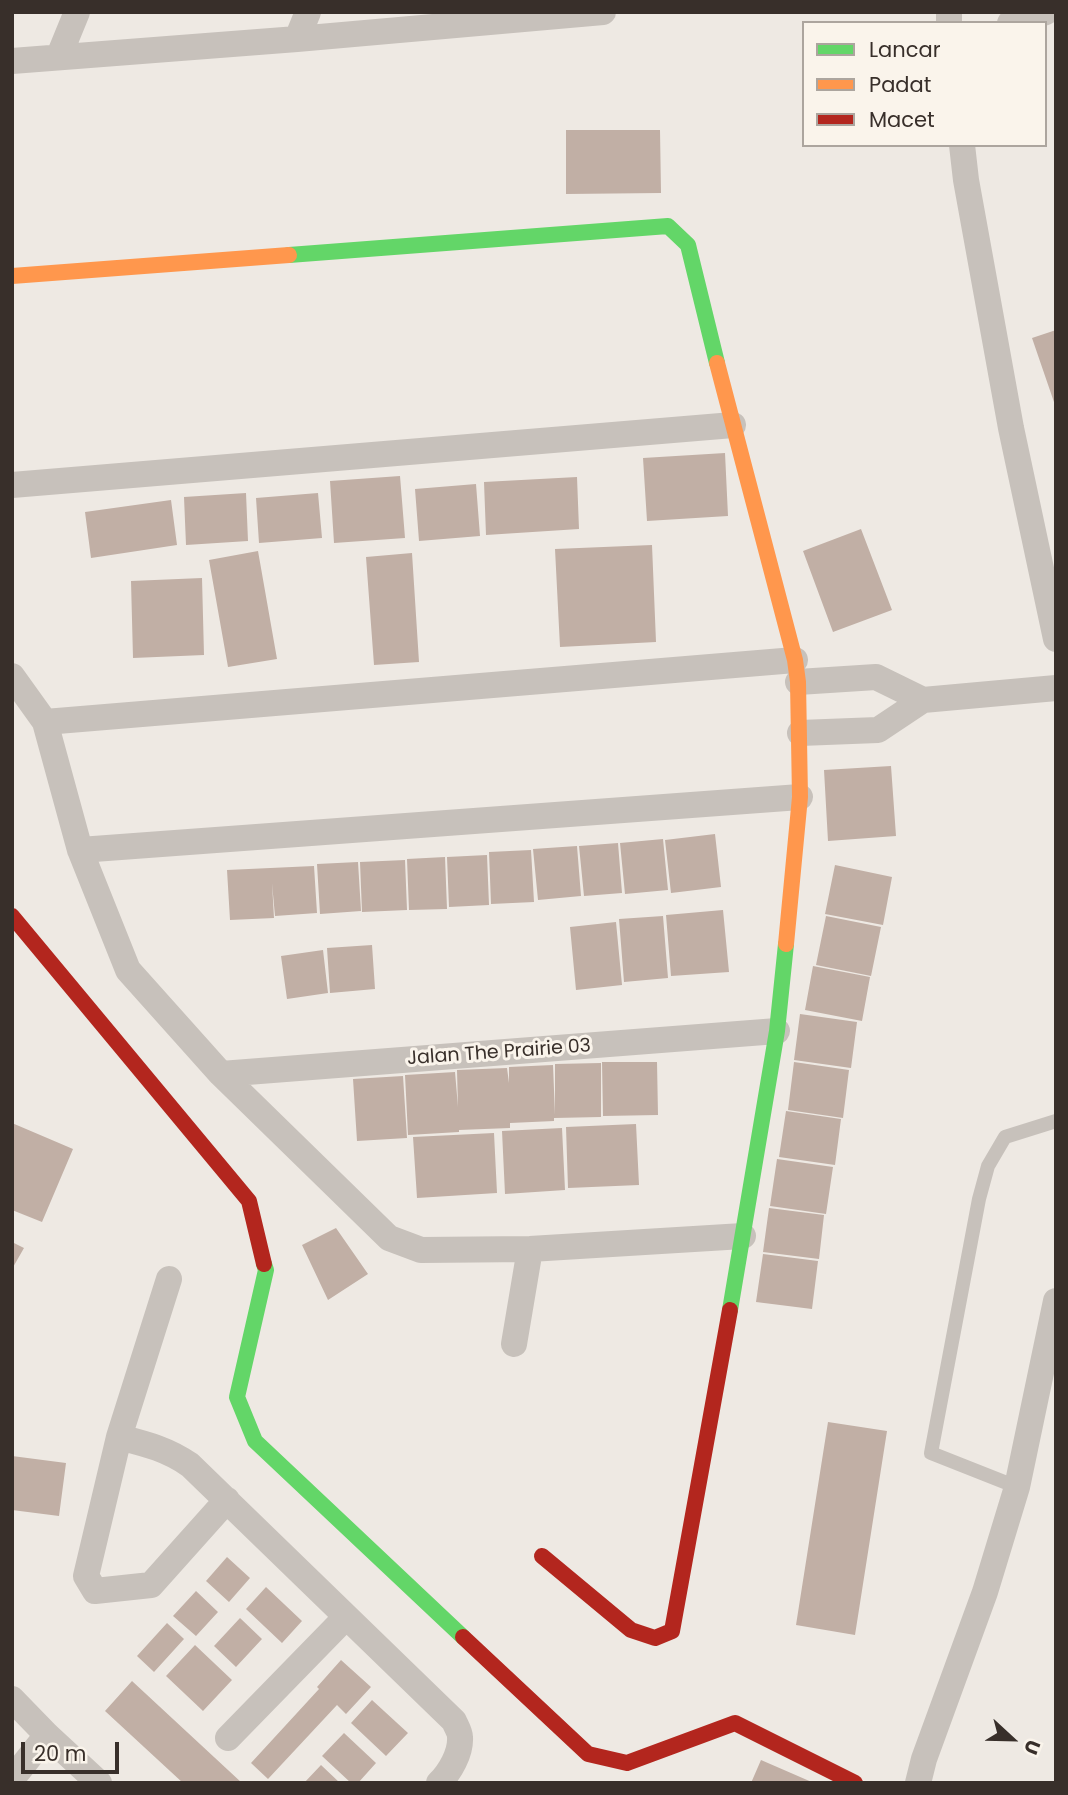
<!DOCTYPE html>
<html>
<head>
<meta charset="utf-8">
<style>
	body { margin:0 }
	#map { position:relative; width:1068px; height:1795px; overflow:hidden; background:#eee9e3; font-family:Poppins,sans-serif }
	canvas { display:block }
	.frame { position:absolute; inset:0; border:14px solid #382f2a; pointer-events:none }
	.legend { position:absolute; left:802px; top:21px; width:245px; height:126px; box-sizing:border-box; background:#faf4eb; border:2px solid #aca59e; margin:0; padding:9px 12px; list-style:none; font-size:21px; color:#382f2a }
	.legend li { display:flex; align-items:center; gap:14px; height:35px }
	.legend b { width:35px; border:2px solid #aca59e }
	.north { position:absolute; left:977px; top:1704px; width:70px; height:70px; -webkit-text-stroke:5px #faf4eb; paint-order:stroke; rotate:112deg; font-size:19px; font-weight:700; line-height:28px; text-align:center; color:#382f2a }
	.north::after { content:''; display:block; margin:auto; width:24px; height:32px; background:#382f2a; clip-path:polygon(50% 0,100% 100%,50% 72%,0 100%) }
	.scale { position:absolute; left:21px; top:1742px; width:98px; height:32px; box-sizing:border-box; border:4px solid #382f2a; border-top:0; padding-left:9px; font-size:21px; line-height:24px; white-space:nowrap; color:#382f2a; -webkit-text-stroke:5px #faf4eb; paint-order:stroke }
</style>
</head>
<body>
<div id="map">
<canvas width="1068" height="1795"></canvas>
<div class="frame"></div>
<ul class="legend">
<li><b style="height:9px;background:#63d668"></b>Lancar</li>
<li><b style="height:9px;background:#ff974d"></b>Padat</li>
<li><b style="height:9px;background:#b3261e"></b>Macet</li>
</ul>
<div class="north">U</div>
<div class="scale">20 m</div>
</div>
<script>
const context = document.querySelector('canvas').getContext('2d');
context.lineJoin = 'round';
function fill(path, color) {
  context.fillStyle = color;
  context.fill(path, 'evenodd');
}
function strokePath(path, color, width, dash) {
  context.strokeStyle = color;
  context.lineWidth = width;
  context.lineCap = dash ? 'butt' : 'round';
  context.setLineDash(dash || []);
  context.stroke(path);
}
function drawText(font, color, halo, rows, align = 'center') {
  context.font = font + ' Poppins,sans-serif';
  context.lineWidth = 6;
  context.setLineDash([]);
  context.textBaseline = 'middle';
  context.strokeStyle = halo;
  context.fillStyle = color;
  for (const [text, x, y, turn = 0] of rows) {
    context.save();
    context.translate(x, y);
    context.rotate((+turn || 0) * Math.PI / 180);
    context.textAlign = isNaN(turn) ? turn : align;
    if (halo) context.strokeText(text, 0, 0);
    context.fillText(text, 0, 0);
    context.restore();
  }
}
fill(new Path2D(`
	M566,130h94l1,63 -95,1z
	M1056,330v75h-1l-23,-67z
	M725,453l3,63 -81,5 -4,-63z
	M400,476l5,62 -71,5 -4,-62z
	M577,477l2,52 -93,6 -2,-53z
	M476,484l4,52 -61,5 -4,-52z
	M246,493l2,48 -62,4 -2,-48z
	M318,493l4,45 -63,5 -3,-45z
	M171,500l6,45 -86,13 -6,-46z
	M861,529l31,81 -59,22 -30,-81z
	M652,545l4,97 -96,5 -5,-98z
	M258,551l19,108 -49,8 -19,-107z
	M412,553l7,109 -45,3 -8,-108z
	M202,578l2,77 -71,3 -2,-77z
	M891,766l5,70 -68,5 -4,-71z
	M715,834l6,53 -50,6 -6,-53z
	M663,839l5,51 -43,4 -5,-51z
	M618,843l4,50 -38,3 -5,-50z
	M577,846l4,50 -43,4 -5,-51z
	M531,850l3,52 -43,2 -2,-52z
	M487,855l2,50 -40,2 -2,-50z
	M445,857l2,52 -38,1 -2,-51z
	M405,860l2,50 -45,2 -2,-50z
	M358,862l3,49 -41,3 -3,-50z
	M835,865l57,12 -9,48 -58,-11z
	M314,866l3,47 -42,3 -3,-33 2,35 -44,2 -3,-50z
	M723,910l6,62 -58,4 -5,-61z
	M663,916l5,62 -44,4 -5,-63z
	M826,916l55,11 -10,49 -55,-11z
	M616,922l6,63 -46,5 -6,-63z
	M372,945l3,44 -45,4 -3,-45z
	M323,950l5,43 -41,6 -6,-43z
	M813,966l57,11 -8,44 -57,-11z
	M800,1014l57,8 -6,46 -57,-8z
	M602,1062h55l1,53 -55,1z
	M794,1062l55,8 -6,48 -55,-8z
	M601,1063v54l-47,1v3l-44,2v5l-51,2v2l-51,3 -3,-60 50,-3 3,35 -1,-37 50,-2 2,15v-16l44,-2 2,50v-51z
	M403,1076l4,62 -50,3 -4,-62z
	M786,1111l55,8 -6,46 -56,-8z
	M12,1123l61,26 -31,73 -30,-12z
	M636,1124l3,61 -71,3 -2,-61z
	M562,1128l3,62 -60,4 -3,-63z
	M494,1133l3,60 -80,5 -4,-61z
	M777,1159l56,8 -7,47 -56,-8z
	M769,1208l55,7 -5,44 -56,-7z
	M336,1228l32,46 -40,26 -26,-55z
	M12,1242l12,6 -12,21z
	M763,1254l55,7 -6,48 -56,-7z
	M828,1422l59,9 -32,204 -59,-10z
	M12,1456l54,7 -7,53 -47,-6z
	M227,1557l23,21 -21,24 -23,-21z
	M266,1587l36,34 -20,22 -36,-34z
	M196,1591l22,21 -22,24 -23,-20z
	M240,1618l22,21 -26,28 -22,-21z
	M167,1623l17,16 -30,33 -17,-16z
	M195,1645l37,35 -29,31 -37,-35z
	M341,1660l30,27 -25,27 -9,-9 -69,74 -17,-16 68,-74 -2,-2z
	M132,1681l110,102h-59l-78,-72z
	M372,1700l36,33 -22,23 -35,-33z
	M344,1733l32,30 -18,20h-7l-29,-27z
	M761,1760l53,23h-63z
	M321,1765l19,18h-36z`), '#c1afa5');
strokePath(new Path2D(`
	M1017,1487l-86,-34 48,-254 9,-33 17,-29 51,-16`), '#c7c1bb', 14);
strokePath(new Path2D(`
	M949,12v11
	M1010,23l36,-11
	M297,39l11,-27
	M59,56l18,-44
	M12,61l285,-22 306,-27
	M962,145l4,35 45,248 45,211
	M12,485l721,-60
	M12,676l33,46 35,128 48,120 93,104 168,164 32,12 109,-1 213,-13
	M798,682l78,-5 47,23
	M45,722l750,-62
	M800,733l78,-3 45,-30 133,-12
	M80,850l720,-53
	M221,1074l556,-43
	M169,1279l-50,158 -33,139 9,15 56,-6 76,-85
	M514,1344l16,-95
	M119,1437c27,7 48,12 71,28l264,256c2,5 6,11 6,16 1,16 -10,35 -21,46
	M12,1699l35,36 52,48
	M228,1738l118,-121
	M12,1779l35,-44
	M918,1783l6,-24 61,-167 32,-105 39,-186`), '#c7c1bb', 26);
strokePath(new Path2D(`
	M289,255l379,-29 20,19 29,118
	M264,1264l2,6 -29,127 18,44 208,196
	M730,1310l47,-279 9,-87`), '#63d668', 16);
strokePath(new Path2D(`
	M12,276l277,-21
	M717,363l78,297 3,22 2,115 -14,147`), '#ff974d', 16);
strokePath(new Path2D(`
	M12,916l237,285 15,63
	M542,1556l89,74 24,8 17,-7 58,-321
	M463,1637l125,117 39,9 108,-40 120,60`), '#b3261e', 16);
drawText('19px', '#382f2a', '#faf4eb', [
	["Jalan The Prairie 03",499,1053,-4]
]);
</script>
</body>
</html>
